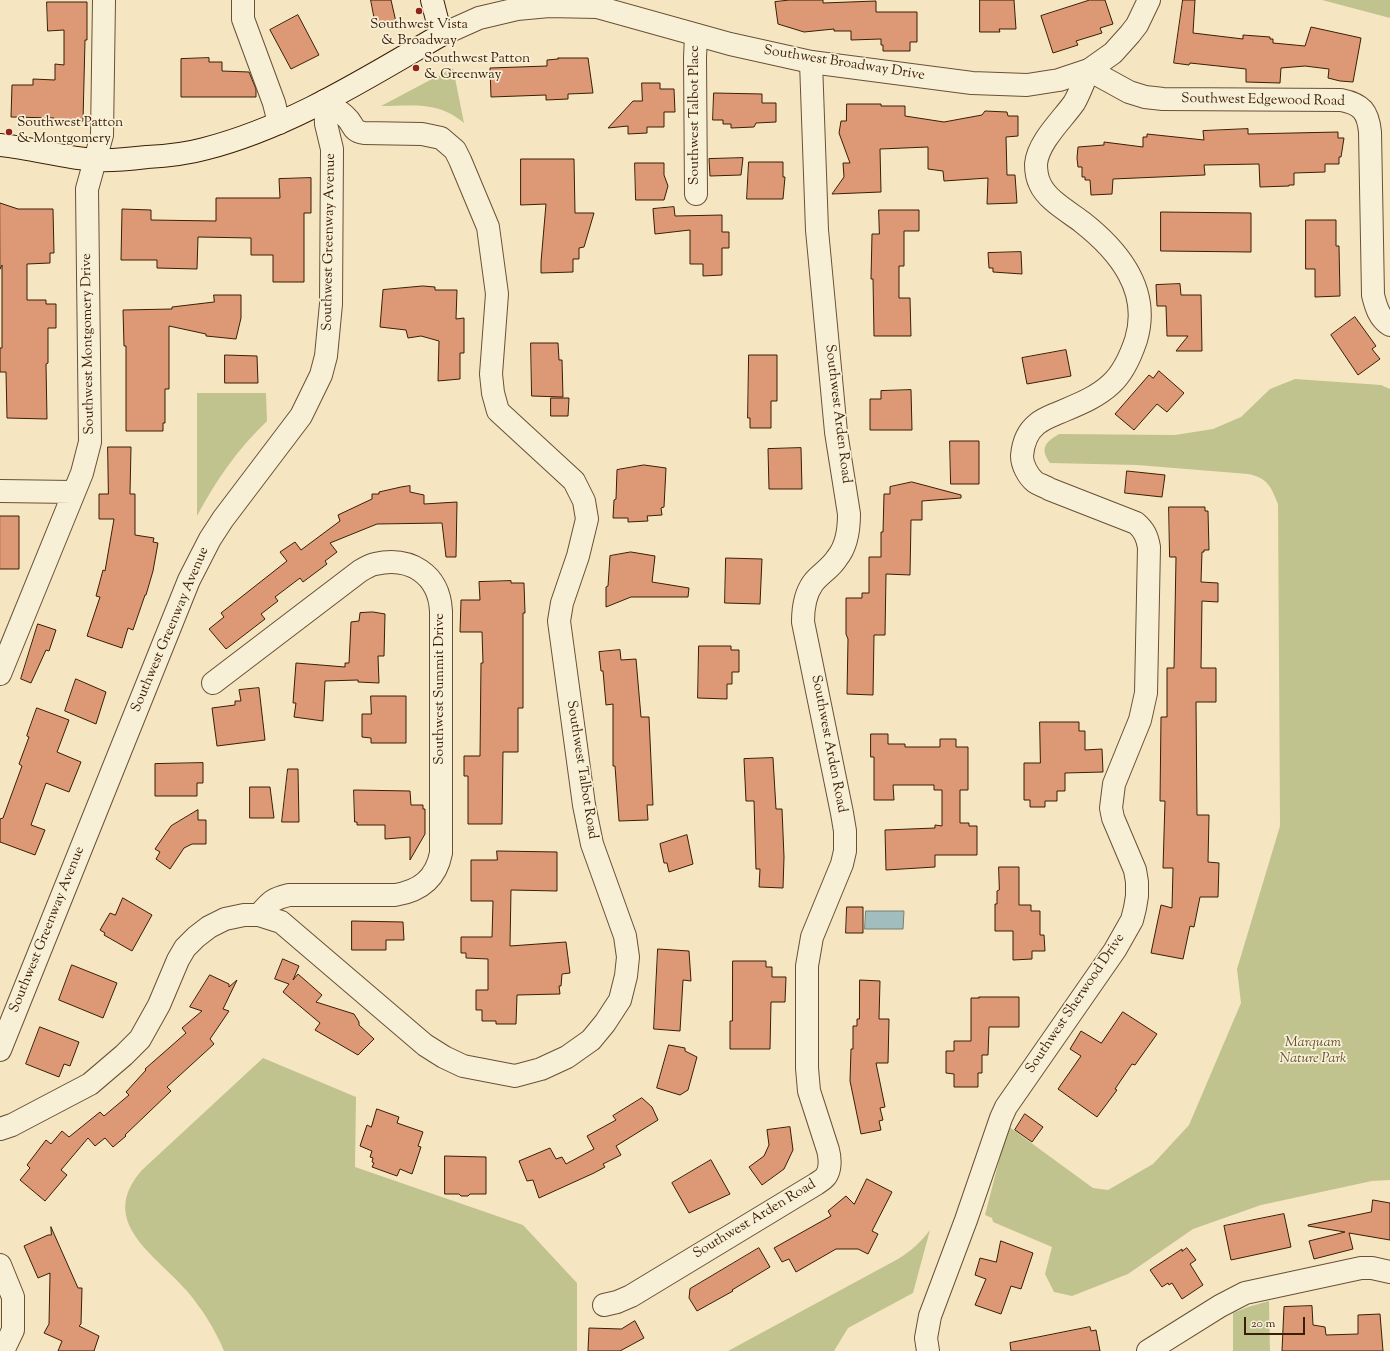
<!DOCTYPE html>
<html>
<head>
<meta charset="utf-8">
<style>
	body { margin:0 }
	#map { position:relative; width:1390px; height:1351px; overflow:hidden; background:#f5e6c1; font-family:"Sorts Mill Goudy",serif }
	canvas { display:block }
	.scale { position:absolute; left:1244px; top:1317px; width:61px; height:18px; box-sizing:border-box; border:2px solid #3a1f05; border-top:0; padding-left:5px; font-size:12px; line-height:14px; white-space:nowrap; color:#3a1f05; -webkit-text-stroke:3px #f8efd7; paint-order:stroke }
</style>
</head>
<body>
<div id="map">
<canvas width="1390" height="1351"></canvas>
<div class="scale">20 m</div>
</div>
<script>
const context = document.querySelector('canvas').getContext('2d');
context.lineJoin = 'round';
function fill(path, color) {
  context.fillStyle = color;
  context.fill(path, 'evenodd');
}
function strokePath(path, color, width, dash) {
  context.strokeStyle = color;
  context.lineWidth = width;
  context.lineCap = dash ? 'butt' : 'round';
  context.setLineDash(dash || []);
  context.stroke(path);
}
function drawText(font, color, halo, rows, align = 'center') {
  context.font = font + ' "Sorts Mill Goudy",serif';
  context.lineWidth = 3.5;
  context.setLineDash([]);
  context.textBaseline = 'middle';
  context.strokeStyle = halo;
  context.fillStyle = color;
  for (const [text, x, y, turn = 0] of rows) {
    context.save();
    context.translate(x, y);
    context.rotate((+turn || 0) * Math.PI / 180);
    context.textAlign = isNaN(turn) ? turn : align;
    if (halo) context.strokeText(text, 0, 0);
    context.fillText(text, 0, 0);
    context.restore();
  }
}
fill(new Path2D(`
	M1322,0h68v18z
	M453,68l11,55c-26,-22 -51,-17 -83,-17z
	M1295,379l86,6 9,4v791l-18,1 -111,24 -68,24 -65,45 -56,22 -18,-4 -9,-18 7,-27 -59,-25 -1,-4 -7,-3 23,-89 85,62 15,2 45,-26 36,-39 52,-122 -4,-34 43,-143 -2,-322c-7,-17 -10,-26 -30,-30l-111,-9 -87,-2c-11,-15 -4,-21 9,-29l116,1 38,-6 28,-12 29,-28z
	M197,393h69l1,28c-29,28 -51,59 -70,95z
	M263,1058l93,39 -1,70 168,58 54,58v68h-353c-9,-22 -22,-42 -37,-60 -31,-36 -91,-69 -45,-121z
	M930,1230l-17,63 -65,35 -14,23h-106l170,-92c13,-8 23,-17 32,-29z
	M1269,1301l1,50h-37v-38l15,-6z`), '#c1c38f');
const water = new Path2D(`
	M866,911h38l-1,18h-38z`);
fill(water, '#a1bdbd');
strokePath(water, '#787e73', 1);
const building = new Path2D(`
	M371,0h20l5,22 -20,4z
	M790,0h33v3l53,-2v11h41v30h-7v9h-27v-6h-2v-6l-30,1v-9h-17v-2l-30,3 -26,-8 -3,-22z
	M980,0h34l2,29h-17l1,3h-20z
	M1090,0h15l8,24 -13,4 2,5 -26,8 2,4 -25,8 -12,-37z
	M1183,0h12l-2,33 50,6v-4l27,2v2h3v4l32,3 6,-19 50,11 -8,44 -13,-1 -12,-3 1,-9 -24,-3 -24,2 -1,15 -34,-1v-13l-56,-6 -1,2 -15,-2z
	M47,2h40v38h-2l-2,81h-29v-3l-43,-1 1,-32h21v-6l22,1v-16l9,1v-35l-16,1z
	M298,15l21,40 -28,14 -21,-39z
	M209,58v4h13v9l27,1 7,17v8h-75v-38z
	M558,58h30l5,35 -25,1v5l-22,1v-5l-55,2 -1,-29 57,-2v-6l11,-1z
	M642,83h18v6h14l1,23h-11v15h-17v6l-19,1v-8l-20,2 25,-27h9z
	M714,93l48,1v9h14v19l-20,1 -2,4 -23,1v-4h-8v-4h-10z
	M847,104h34v2h24v10l39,6 38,-7 3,-4 22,1 1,4h10v20l-12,1 1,38h8l2,28 -30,1 1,-26 -44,3 -1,-10 -15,-2v-22l-48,2 1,43 -49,2 12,-17 -1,-14h7l-11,-30 2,-12h5z
	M1248,129v5l90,-2v6h6l-3,19h-2v7h-14v8l-31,1v12h-5v1l-29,1 -1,-23 -55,1 1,10 -92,4 -1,15 -21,1 -1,-15h-5v-3h-3v-10h-4l-1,-9 1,-11 26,-2v-3l39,5v-10h4v-3l57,6 -1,-9z
	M743,158l-2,17 -31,1 -1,-17z
	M521,159h53l1,54h19l-10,34 -5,1v11h-6v13l-32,1v-11l5,-58 -25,1z
	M749,162h34v15h2l-2,22h-36z
	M635,163h29v12l4,11 -4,14h-28z
	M311,178v35h-7v69h-31v-27h-22v-17l-53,-1 -1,32 -40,-1v-8h-36l1,-51 29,1v10l65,1v-23h64l-1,-19z
	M0,203l18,6h35l1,44h-4v10l-23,1v36h19v4h10v24h-8v35l-2,1 1,55 -40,-1 -1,-46h-6v-24h2v-83l-2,4z
	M674,207l1,9 47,-1v17h7v16h-7v27l-19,1v-12h-13v-34l-35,4 -2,-25z
	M879,210h40v21h-15v35h-5v32h11l1,38h-37l-1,-57h-2l1,-45h7z
	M1161,212l90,1v39l-90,-1z
	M1306,220h30v26h3l1,50 -25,1v-28h-9z
	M1021,252l1,22 -29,-2v-4h-4l-1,-15z
	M1180,284l1,11h20l1,56h-26l12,-15h-21l-1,-30h-9l-1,-21z
	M423,286l12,1v3h22l-1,29 8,-1v35h-4v26l-22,2 1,-40 -18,-5 -13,2 -2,-8 -26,-3 3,-37z
	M214,295h27v23l-5,21 -30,-3v-2l-37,-8v63h-4v34h-2v8h-37v-85h-2l-1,-36 49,-1v-2l42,-5z
	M1355,317l21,29 -4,3 8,10 -22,16 -27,-40z
	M531,343h27l1,17h3l1,37 -31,-1z
	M1066,350l5,26 -44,8 -5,-26z
	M225,355l32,1 1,27h-33z
	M749,355h28v46h-6v27h-21v-10h-2z
	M1159,371l25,22 -17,19 -10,-8 -23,26 -19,-16 34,-39 4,3z
	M911,390l1,40h-42v-31h11v-8z
	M551,398h18l-1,18h-17z
	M950,441h29v43h-28z
	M108,447h23l-1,47h5v41l19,3 -1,4 5,1 -5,28 -7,24h-1l-12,35 -5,-2 -6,20 -35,-12 13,-39 -4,-1 7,-26 2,1 9,-52h-15v-25h9z
	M801,448l1,41h-33l-1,-40z
	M644,465l22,3 -2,39 -3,1 1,7 -15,1 1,5 -20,1v-4h-15l1,-18 2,-1 1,-29z
	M1127,471l38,4 -3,22 -37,-4z
	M912,482l49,13v3l-39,3v19h-11l-1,55 -24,-1 -1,61h-11l-1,60 -26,-1 1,-55 -2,-5v-36h16v-5h7v-36h12v-25h2l1,-38h6v-7z
	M410,486v6l14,3v9l33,-2 -1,55h-10l-4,-34 -65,1 -47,19 7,9 -12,9 2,3 -24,18 -3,-4 -25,19 3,4 -17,13 4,5 -39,30 -17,-20 15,-12 -3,-4 66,-52 -7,-9 15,-10 6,8 39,-29 -2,-6 34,-16v-5h7v-2l22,-5z
	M1169,507h36v4h3l1,39h-5v2h-2l-1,30 17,1v19l-16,-1 -1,67h15v34h-20l1,113h12l-1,47 11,1 -1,34h-18l-6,30 -4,-1 -7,33 -32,-6 10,-48 11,3 1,-40h-10l2,-67h-5l1,-84h6v-49h7l2,-111h-6z
	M0,516h19v53h-19z
	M631,552l24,4 -3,26 37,6 -1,9h-57l-25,10v-20l2,-1 2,-30z
	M726,558l36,1 -2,45 -35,-1z
	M511,581v2h13l1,30h-2v95h-5v44h-15l-1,72h-34v-48h-4v-20h16l1,-93h2l-1,-31h-22l1,-32h19l-1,-18z
	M373,612l12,2 -1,42h-6l1,27 -21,-1v-2l-33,1 -2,40 -29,-4 2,-14h-3l3,-40 49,4v-4h4l2,-41 8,-1 1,-8z
	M38,624l18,6 -7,21 -3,-1 -15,33 -10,-4z
	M699,646h32v4h8v22h-7v12h-5v15l-29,-1z
	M620,650l1,10 15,-1 5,58h8l4,88h-6l1,15 -29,1 -4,-55h-2v-62l-7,1 -3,-34h-2l-2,-19z
	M76,679l30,13 -10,32 -31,-13z
	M259,688l6,52 -48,6 -5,-38 23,-3v-4h6l-2,-11z
	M371,696h35v47h-35v-5l-9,-1v-23h9z
	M37,708l32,12 -12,32 24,10 -12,30 -23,-9 -15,42 14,5 -10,25 -35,-13v-23l3,-1 19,-52 -3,-2 10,-27 -2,-1z
	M1040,722h39v9h6v19l17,-1 1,23 -38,1v18h-8v10h-12v6h-15v-7h-6v-37h16z
	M871,734h17v10h17v3h35v-8h16v8h12v43h-8v33h9v3h8v29h-42v12l-49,3 -1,-40 50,-2v-3l7,1v-36h-8v-5h-41l1,15h-20v-43h-3z
	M773,758l3,51h6l2,48 -1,31 -24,-1 1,-18h-4l-2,-68h-8l-2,-42z
	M203,763v20h-6v13h-42v-32z
	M288,769h10l1,53h-17z
	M250,787h20l4,31h-24z
	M354,790l56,1 1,14h12v4h2v25l-15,26v-23l-25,2v-14h-28v-3h-2z
	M198,810v10h8v24h-14l-8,4 -14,21 -14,-10 4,-7 -5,-3 16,-23z
	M687,835l6,29 -24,8 -2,-9h-3l-4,-19z
	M497,851l60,1v39l-46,-1 -1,56 56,-4 4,31 -8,1 -1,12h-2l1,8 -43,1 -1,29h-20v-3h-14v-11h-6v-20h12v-31l-22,-1v-5h-5v-16h31l1,-36h-22v-41h26z
	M999,867h20v38h12v6h9v24h4l1,16h-13v8l-19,1v-29h-18v-27h2v-13l2,-1z
	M123,898l29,17 -20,36 -28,-16 1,-2 -5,-3 10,-17 5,2z
	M847,907h16v26h-17z
	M352,921l51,1 1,18h-18v10h-34z
	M658,949l31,2 2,30 -8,-1 -3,51 -26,-2z
	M283,959l16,7 -6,14 5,-6 24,21 -6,7 38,12 5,8v3l15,14 -16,16 -43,-25 5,-7 -37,-31 6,-8 -14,-5z
	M733,961h33v6h6v10h14l-1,25h-14l-1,47h-40v-28h2z
	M72,965l45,18 -14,35 -44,-18z
	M210,975l19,9v3l8,-7 -14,29 6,2 -19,28 4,5 -47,43 4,4 -46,44 1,1 -13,11 -8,-9 -10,8 -7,-8 -27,32 6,5 -22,26 -25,-21 10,-12 -3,-3 19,-25 5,4 11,-13 7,6 31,-25 4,4 25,-21 -3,-3 20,-22 -1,-1 41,-36 -4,-5 20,-17 -12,-4z
	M860,980l20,1 -1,38h10l-1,44h-12l9,44 -5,1 3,12 -4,1 2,9 -20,4 -11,-53 1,-32h2v-23h4v-7h2z
	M979,997h40v30h-30l-1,28h-6v18h-4v14h-24v-13l-8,-1v-22h8v-10h17v-43h8z
	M1123,1012l34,22 -22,31 -3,-1 -17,25 2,1 -20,27 -39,-28 23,-33 -11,-7 11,-18 20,12z
	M40,1027l39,15 -9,24 -6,-2 -5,13 -33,-13z
	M669,1045l16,3v3l12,6 -9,33 -8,5 -23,-7z
	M642,1098l10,9 6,13 -42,26 5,9 -18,9 2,3 -11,6 -55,25 -6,-18 -6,1 -8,-20 31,-13 6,11 6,-2 4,7 28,-15 -7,-13 29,-16 -3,-4z
	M377,1109l22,8 -2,6 26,9 -5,14 3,1 -9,27 -12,-5 -3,7 -25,-9 2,-4 -2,-1 1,-4 -3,-1 2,-6 -12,-5 7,-21 4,2z
	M1025,1114l18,13 -11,15 -17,-12z
	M790,1127l3,23 -9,19 -22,16 -13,-18 15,-11 5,-11 -2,-15z
	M445,1156l41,1v37h-16l-2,2h-7l-2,-2h-14z
	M711,1160l19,34 -41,19 -17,-30z
	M867,1179l25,13 -20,39 6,3 -10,20 -10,-5h-22l-40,23 -7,-13 -7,3 -8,-14 57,-32 -3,-5 18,-15 8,8z
	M1373,1200l17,3v37l-41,-7 4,16 -39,10 -5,-18 36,-9 -37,-6v-1l63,-13z
	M1284,1214l7,33 -60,13 -7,-34z
	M51,1227l27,61h4l-1,36 -2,2 20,10 -5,15h-36l4,-10 -18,-8 5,-9 1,-51 -12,5 -14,-32 24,-11h3z
	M1001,1241l32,12 -12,36 -10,-3 -10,28 -26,-9 11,-26 -11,-4 5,-17 16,4z
	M759,1248l11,19 -38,23 1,1 -36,20 -8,-13 1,-9z
	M1187,1248l9,12 -6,4 13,21 -21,14 -10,-16 -3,2 -1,-2 -6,4 -12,-17 32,-21v2z
	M1312,1306l1,19 12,2 1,8 32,-1v-19l22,-1 3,37h-101l2,-44z
	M635,1321l9,17 -24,13h-32l1,-23 32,1z
	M1090,1327l1,4 5,-1 4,21h-89l-1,-8z`);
fill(building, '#dd9876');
strokePath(building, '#3a1f05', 1);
const minor = new Path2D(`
	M243,0v19l31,84 5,20
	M696,194l-1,-136 1,-23
	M0,491l73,1
	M0,674l82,-201 8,-31 -3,-253 15,-54 2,-135
	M213,683l147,-112c5,-3 10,-6 15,-7 35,-8 64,10 66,47v242c-5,26 -21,38 -46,42h-106c-17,4 -19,7 -30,20
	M0,1129l12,-4 78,-41 34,-29 16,-16 19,-34 19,-45 7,-12 11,-11 13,-10 16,-8 19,-4h15l22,7 144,123 19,12 19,9 52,10 26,-7 26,-12 24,-17 14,-17 15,-23 6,-24 2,-19 -3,-21 -33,-92 -8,-39 -25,-184 3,-18 16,-47 9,-37 -3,-18 -10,-20 -76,-70 -5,-18 -2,-19 6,-80 -9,-67 -28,-67 -5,-10 -14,-12 -19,-4 -58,-1c-13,-2 -10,-9 -18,-16 -6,-6 -15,-11 -21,-16
	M604,1305l13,-3 14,-6 185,-112c3,-2 8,-5 10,-8 5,-7 4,-19 2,-26l-19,-59 -2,-23v-102l5,-29 30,-73 3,-13v-20l-3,-18 -39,-191c0,-13 2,-28 10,-39 7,-9 18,-15 24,-25 10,-12 12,-29 12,-44l-13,-82 -19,-202 -6,-168
	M928,1351l-2,-13 4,-22 36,-96 35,-102 5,-11 109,-157 17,-30 3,-12 2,-12v-14l-2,-12 -22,-52 -2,-10 3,-24 26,-64 6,-27 3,-146c-2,-11 -5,-17 -13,-24l-87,-34c-4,-3 -10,-4 -14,-7 -7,-6 -13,-17 -13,-26 1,-13 5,-24 15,-32 6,-5 14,-8 21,-11 19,-8 38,-15 53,-29 11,-10 20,-29 25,-44 15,-50 -17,-89 -54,-118 -13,-10 -35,-22 -42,-38 -3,-6 -4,-14 -4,-20 2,-22 26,-44 38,-61 6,-10 10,-23 15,-33l40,22 16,5 18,2 178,1c21,4 27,12 29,32l3,163c3,12 6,23 17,30
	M1148,1351l72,-45 25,-13 116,-25h11l18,4`);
const tertiary = new Path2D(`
	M441,35l38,-17 38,-9 32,-3 48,1 133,37 81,18 161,21 55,2 32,-5 30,-10 24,-17 17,-19 7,-9 12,-25
	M0,1050l189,-470 21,-41 13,-20 78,-103 20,-41 5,-19 5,-52 1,-155 -6,-25 -1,-23
	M0,1265l13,32v33l-10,21`);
const secondary = new Path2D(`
	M0,145c32,3 64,13 96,15 17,1 34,-1 51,-3 19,-1 39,-3 57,-8 86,-22 161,-70 237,-114l-9,-35`);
strokePath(minor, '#695134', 24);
strokePath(tertiary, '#695134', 24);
strokePath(secondary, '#3a1f05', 24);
strokePath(minor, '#f8efd7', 22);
strokePath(tertiary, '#f8efd7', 22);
strokePath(secondary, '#f8efd7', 22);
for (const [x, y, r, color] of [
	[419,11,4,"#8f2418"],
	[416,68,4,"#8f2418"],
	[9,132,4,"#8f2418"]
]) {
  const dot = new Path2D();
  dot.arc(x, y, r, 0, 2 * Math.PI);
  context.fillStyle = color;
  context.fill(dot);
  strokePath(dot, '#f8efd7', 1.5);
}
drawText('14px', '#3a1f05', '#f8efd7', [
	["Southwest Vista",419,26,"center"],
	["& Broadway",419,42,"center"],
	["Southwest Patton",424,60],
	["& Greenway",424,76],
	["Southwest Patton",17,124],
	["& Montgomery",17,140]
], 'left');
drawText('14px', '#3a1f05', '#f8efd7', [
	["Southwest Broadway Drive",844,64,9],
	["Southwest Edgewood Road",1263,101,1],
	["Southwest Talbot Place",696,115,-90],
	["Southwest Greenway Avenue",330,242,-89],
	["Southwest Montgomery Drive",89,344,-91],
	["Southwest Arden Road",837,414,83],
	["Southwest Greenway Avenue",171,630,-67],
	["Southwest Summit Drive",441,689,-90],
	["Southwest Arden Road",828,744,79],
	["Southwest Talbot Road",581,770,81],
	["Southwest Greenway Avenue",48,930,-68],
	["Southwest Sherwood Drive",1076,1004,-56],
	["Southwest Arden Road",755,1220,-31]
]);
drawText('italic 14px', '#62502e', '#f8efd7', [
	["Marquam",1313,1044],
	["Nature Park",1313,1060]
]);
</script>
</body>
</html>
